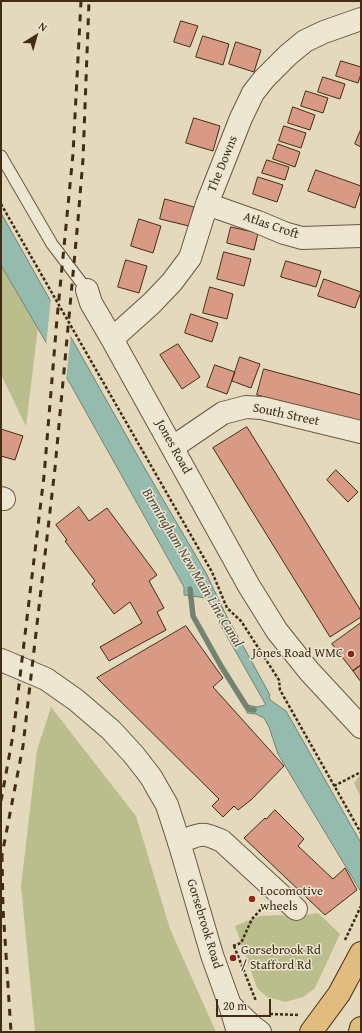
<!DOCTYPE html>
<html>
<head>
<meta charset="utf-8">
<style>
	body { margin:0 }
	#map { position:relative; width:362px; height:1033px; overflow:hidden; background:#e4d9bc; font-family:"Gentium Book Plus",serif }
	canvas { display:block }
	.frame { position:absolute; inset:0; border:2px solid #422d14; pointer-events:none }
	.north { position:absolute; left:16px; top:16px; width:40px; height:40px; -webkit-text-stroke:3px #ede6d3; paint-order:stroke; rotate:37deg; font-size:11px; font-weight:700; line-height:16px; text-align:center; color:#422d14 }
	.north::after { content:''; display:block; margin:auto; width:14px; height:18px; background:#422d14; clip-path:polygon(50% 0,100% 100%,50% 72%,0 100%) }
	.scale { position:absolute; left:216px; top:999px; width:55px; height:18px; box-sizing:border-box; border:2px solid #422d14; border-top:0; padding-left:5px; font-size:12px; line-height:14px; white-space:nowrap; color:#422d14; -webkit-text-stroke:3px #ede6d3; paint-order:stroke }
</style>
</head>
<body>
<div id="map">
<canvas width="362" height="1033"></canvas>
<div class="frame"></div>
<div class="north">N</div>
<div class="scale">20 m</div>
</div>
<script>
const context = document.querySelector('canvas').getContext('2d');
context.lineJoin = 'round';
function fill(path, color) {
  context.fillStyle = color;
  context.fill(path, 'evenodd');
}
function strokePath(path, color, width, dash) {
  context.strokeStyle = color;
  context.lineWidth = width;
  context.lineCap = dash ? 'butt' : 'round';
  context.setLineDash(dash || []);
  context.stroke(path);
}
function drawText(font, color, halo, rows, align = 'center') {
  context.font = font + ' "Gentium Book Plus",serif';
  context.lineWidth = 3;
  context.setLineDash([]);
  context.textBaseline = 'middle';
  context.strokeStyle = halo;
  context.fillStyle = color;
  for (const [text, x, y, turn = 0] of rows) {
    context.save();
    context.translate(x, y);
    context.rotate((+turn || 0) * Math.PI / 180);
    context.textAlign = isNaN(turn) ? turn : align;
    if (halo) context.strokeText(text, 0, 0);
    context.fillText(text, 0, 0);
    context.restore();
  }
}
fill(new Path2D(`
	M1,265l37,62 -12,99 -25,-51z
	M51,707l85,109 34,113 46,103h-181l-14,-146 16,-136z
	M361,774v24l-7,-15z
	M318,913l22,21 -25,54 -12,9 -17,5 -19,-5 -10,-9 -22,-62 25,-10 20,-1 14,2z`), '#babe8c');
const water = new Path2D(`
	M1,213l143,254 62,106 19,40 45,82 -1,2 1,3 16,11 75,132v49l-83,-138 -9,-27 -5,-9 -8,-4 -9,-1 1,-8 9,2 9,-2 -46,-81 -1,-8 -13,-18 -22,-3v-8l-112,-200 -71,-122z`);
fill(water, '#95baae');
strokePath(water, '#748270', 1);
fill(new Path2D(`
	M51,297l20,36 -5,48 -20,-35z`), '#e4d9bc');
strokePath(new Path2D(`
	M190,589l3,27 28,50 27,43 6,1`), '#748270', 5.5);
const building = new Path2D(`
	M181,21l17,5 -8,21 -16,-5z
	M203,36l26,8 -6,21 -27,-8z
	M236,42l25,8 -7,22 -25,-8z
	M341,61l20,6v7l-3,9 -22,-7z
	M323,77l22,7 -5,15 -22,-7z
	M306,91l22,7 -5,15 -22,-7z
	M293,107l22,8 -5,15 -22,-7z
	M194,118l26,8 -7,25 -27,-8z
	M284,126l22,7 -5,15 -22,-7z
	M361,129v18l-6,-3z
	M278,144l22,8 -5,15 -22,-8z
	M267,160l22,7 -4,13 -23,-7z
	M316,170l45,16v4l-6,18 -47,-17z
	M258,177l25,8 -6,17 -24,-8z
	M165,199l29,8 -5,19 -29,-7z
	M139,219l22,7 -8,27 -22,-7z
	M231,227l27,6 -4,17 -27,-7z
	M224,252l27,7 -7,27 -27,-7z
	M126,260l21,6 -8,27 -21,-6z
	M286,261l35,10 -5,16 -35,-10z
	M324,279l37,13 -6,16 -37,-12z
	M210,287l23,7 -6,25 -24,-6z
	M191,314l27,9 -6,19 -27,-9z
	M178,344l22,33 -18,12 -22,-34z
	M240,357l20,7 -9,24 -19,-7z
	M215,365l20,7 -8,22 -20,-7z
	M264,369l97,26v27l-104,-27z
	M247,427l114,184v6l-31,20 -117,-189z
	M1,429l22,7 -8,24 -14,-4z
	M336,470l22,22 -10,10 -21,-22z
	M79,507l10,14 18,-13 50,67 -8,6 15,27 -7,4 9,18 -57,31 -9,-14 42,-24 -12,-21 -16,12 -22,-30 3,-3 -30,-40 2,-1 -11,-15z
	M361,623v42l-8,6 -21,-27z
	M186,626l37,52 -10,9 71,79 -33,34 -13,10 -4,-4 -11,11 -11,-11 7,-7 -122,-121z
	M361,665v17l-8,-11z
	M275,810l29,29 -6,7 35,33 12,-11 12,22 -32,25 -81,-77 21,-20 1,1z`);
fill(building, '#d89a85');
strokePath(building, '#422d14', 1);
const service = new Path2D(`
	M1,156l51,88 35,46`);
const minor = new Path2D(`
	M207,204l51,18 26,11 18,5 59,-2
	M87,290l4,13 21,36 137,247 28,45 32,40 52,56
	M112,339l40,-36 20,-21 18,-24 17,-54 34,-86 12,-25 11,-14 24,-24 17,-14 19,-9 37,-13
	M173,447l50,-34 23,-6 16,1 99,24
	M1,498l3,1
	M179,842c22,-8 22,-11 43,-1l74,68`);
const tertiary = new Path2D(`
	M1,660l45,19 30,21 35,30 23,25 17,22 16,28 12,37 33,113 18,50 8,27
	M231,1006l21,20 8,6`);
const trunk = new Path2D(`
	M311,1032l28,-38 22,-41
	M360,1032l1,-4`);
strokePath(service, '#6a583e', 13);
strokePath(minor, '#6a583e', 24);
strokePath(tertiary, '#6a583e', 24);
strokePath(trunk, '#422d14', 24);
strokePath(new Path2D(`
	M1,204l211,368 15,36 14,13 38,59 1,10 81,143
	M334,786l27,-14
	M345,940l16,-34
	M233,946l8,-3 11,-24 12,-13
	M234,946l22,55
	M270,1014l29,1`), '#422d14', 2.5, [3, 2]);
strokePath(service, '#ede6d3', 11);
strokePath(minor, '#ede6d3', 22);
strokePath(tertiary, '#ede6d3', 22);
strokePath(trunk, '#e2bc7e', 22);
strokePath(new Path2D(`
	M1,801l12,-66 31,-259 13,-157 16,-165 8,-153
	M2,855l1,53 8,124
	M1,860l22,-114 32,-278 23,-248 5,-61 6,-158`), '#422d14', 3, [7, 7]);
for (const [x, y, r, color] of [
	[351,654,4,"#8f2418"],
	[252,899,4,"#8f2418"],
	[233,958,4,"#8f2418"]
]) {
  const dot = new Path2D();
  dot.arc(x, y, r, 0, 2 * Math.PI);
  context.fillStyle = color;
  context.fill(dot);
  strokePath(dot, '#ede6d3', 1.5);
}
drawText('13px', '#422d14', '#ede6d3', [
	["The Downs",223,164,-68],
	["Atlas Croft",271,226,19],
	["South Street",286,415,12],
	["Jones Road",173,447,61],
	["Gorsebrook Road",204,924,73]
]);
drawText('13px', '#422d14', '#ede6d3', [
	["Jones Road WMC",343,654,"right"],
	["Locomotive",260,892],
	["wheels",260,907],
	["Gorsebrook Rd",241,951],
	["/ Stafford Rd",241,966]
], 'left');
drawText('italic 14px', '#534933', '#ede6d3', [
	["Birmingham New Main Line Canal",192,568,59]
]);
</script>
</body>
</html>
